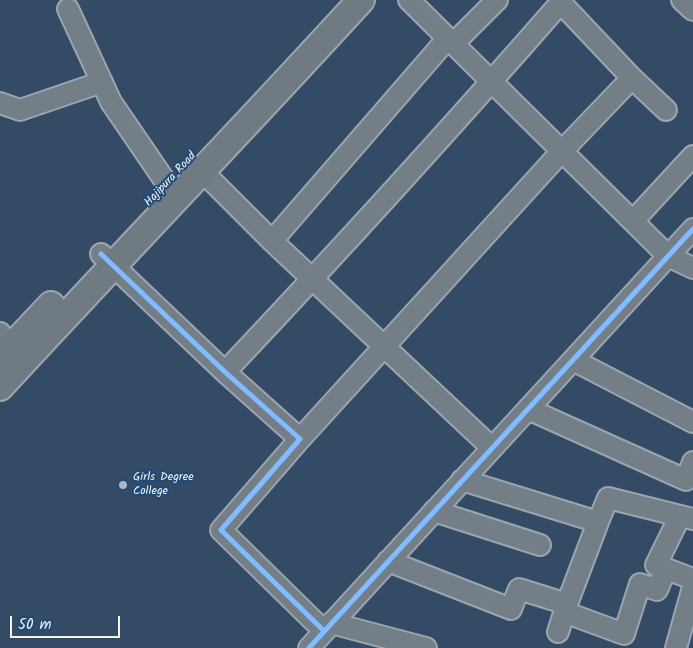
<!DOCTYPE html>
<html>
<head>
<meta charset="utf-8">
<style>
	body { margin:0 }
	#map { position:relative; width:693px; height:648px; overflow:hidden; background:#344b65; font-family:Kalam,sans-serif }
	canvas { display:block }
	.scale { position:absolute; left:10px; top:616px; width:110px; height:22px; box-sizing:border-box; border:2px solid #f4f1e8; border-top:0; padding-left:6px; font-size:15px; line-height:18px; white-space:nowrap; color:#f4f1e8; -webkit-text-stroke:4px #1f4a7a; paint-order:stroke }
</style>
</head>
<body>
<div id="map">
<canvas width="693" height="648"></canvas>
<div class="scale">50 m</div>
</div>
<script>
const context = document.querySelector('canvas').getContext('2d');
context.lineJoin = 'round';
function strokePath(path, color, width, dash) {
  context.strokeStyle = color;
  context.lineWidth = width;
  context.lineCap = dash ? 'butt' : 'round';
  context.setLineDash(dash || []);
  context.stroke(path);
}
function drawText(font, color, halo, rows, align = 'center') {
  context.font = font + ' Kalam,sans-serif';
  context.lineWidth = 4;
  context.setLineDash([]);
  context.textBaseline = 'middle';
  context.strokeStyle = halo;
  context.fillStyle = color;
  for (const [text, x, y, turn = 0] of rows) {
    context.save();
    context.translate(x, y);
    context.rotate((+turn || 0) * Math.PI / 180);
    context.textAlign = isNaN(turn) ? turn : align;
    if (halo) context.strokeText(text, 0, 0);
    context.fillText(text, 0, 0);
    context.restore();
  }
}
const minor = new Path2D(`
	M409,0l259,256 25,12
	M682,0l11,10
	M561,3l71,75 34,32
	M68,9l43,93 56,82
	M454,43l43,-43
	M0,103l20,7 82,-28
	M202,171l70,70 220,207
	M633,221l60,-65
	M272,241l176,-203
	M101,254l124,118 75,67 -79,91 103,101
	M0,333l11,14
	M573,360l120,62
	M225,372c115,-122 228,-246 338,-372
	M528,409l158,71 7,-18
	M300,439l262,-288 70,-73
	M462,480l136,42 10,-24 85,21
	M434,511l106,34
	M680,516l-24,49 37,14
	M388,561l123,48 8,-20 48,15
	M564,612l60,22 16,-50 17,6 9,-21
	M331,623l95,25
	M558,632l9,-28 31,-82
	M309,648l384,-419
	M676,648l17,-61`);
const major = new Path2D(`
	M0,359l51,-54
	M0,387c120,-130 242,-257 361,-387`);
strokePath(minor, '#9ba5af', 24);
strokePath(major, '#9ba5af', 30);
strokePath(minor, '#737e87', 20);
strokePath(major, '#707a83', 26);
strokePath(new Path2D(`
	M101,254l124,118 75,67 -79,91 103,101
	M309,648l384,-419`), '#80bcff', 5);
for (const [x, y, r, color] of [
	[123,485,5,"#b1b7ba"]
]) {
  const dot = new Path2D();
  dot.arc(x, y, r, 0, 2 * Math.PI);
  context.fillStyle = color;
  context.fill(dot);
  strokePath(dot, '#1f4a7a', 2);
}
drawText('12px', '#f4f1e8', '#1f4a7a', [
	["Hajipura Road",171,180,-47]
]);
drawText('12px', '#f4f1e8', '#1f4a7a', [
	["Girls Degree",133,478],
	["College",133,492]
], 'left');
</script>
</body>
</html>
